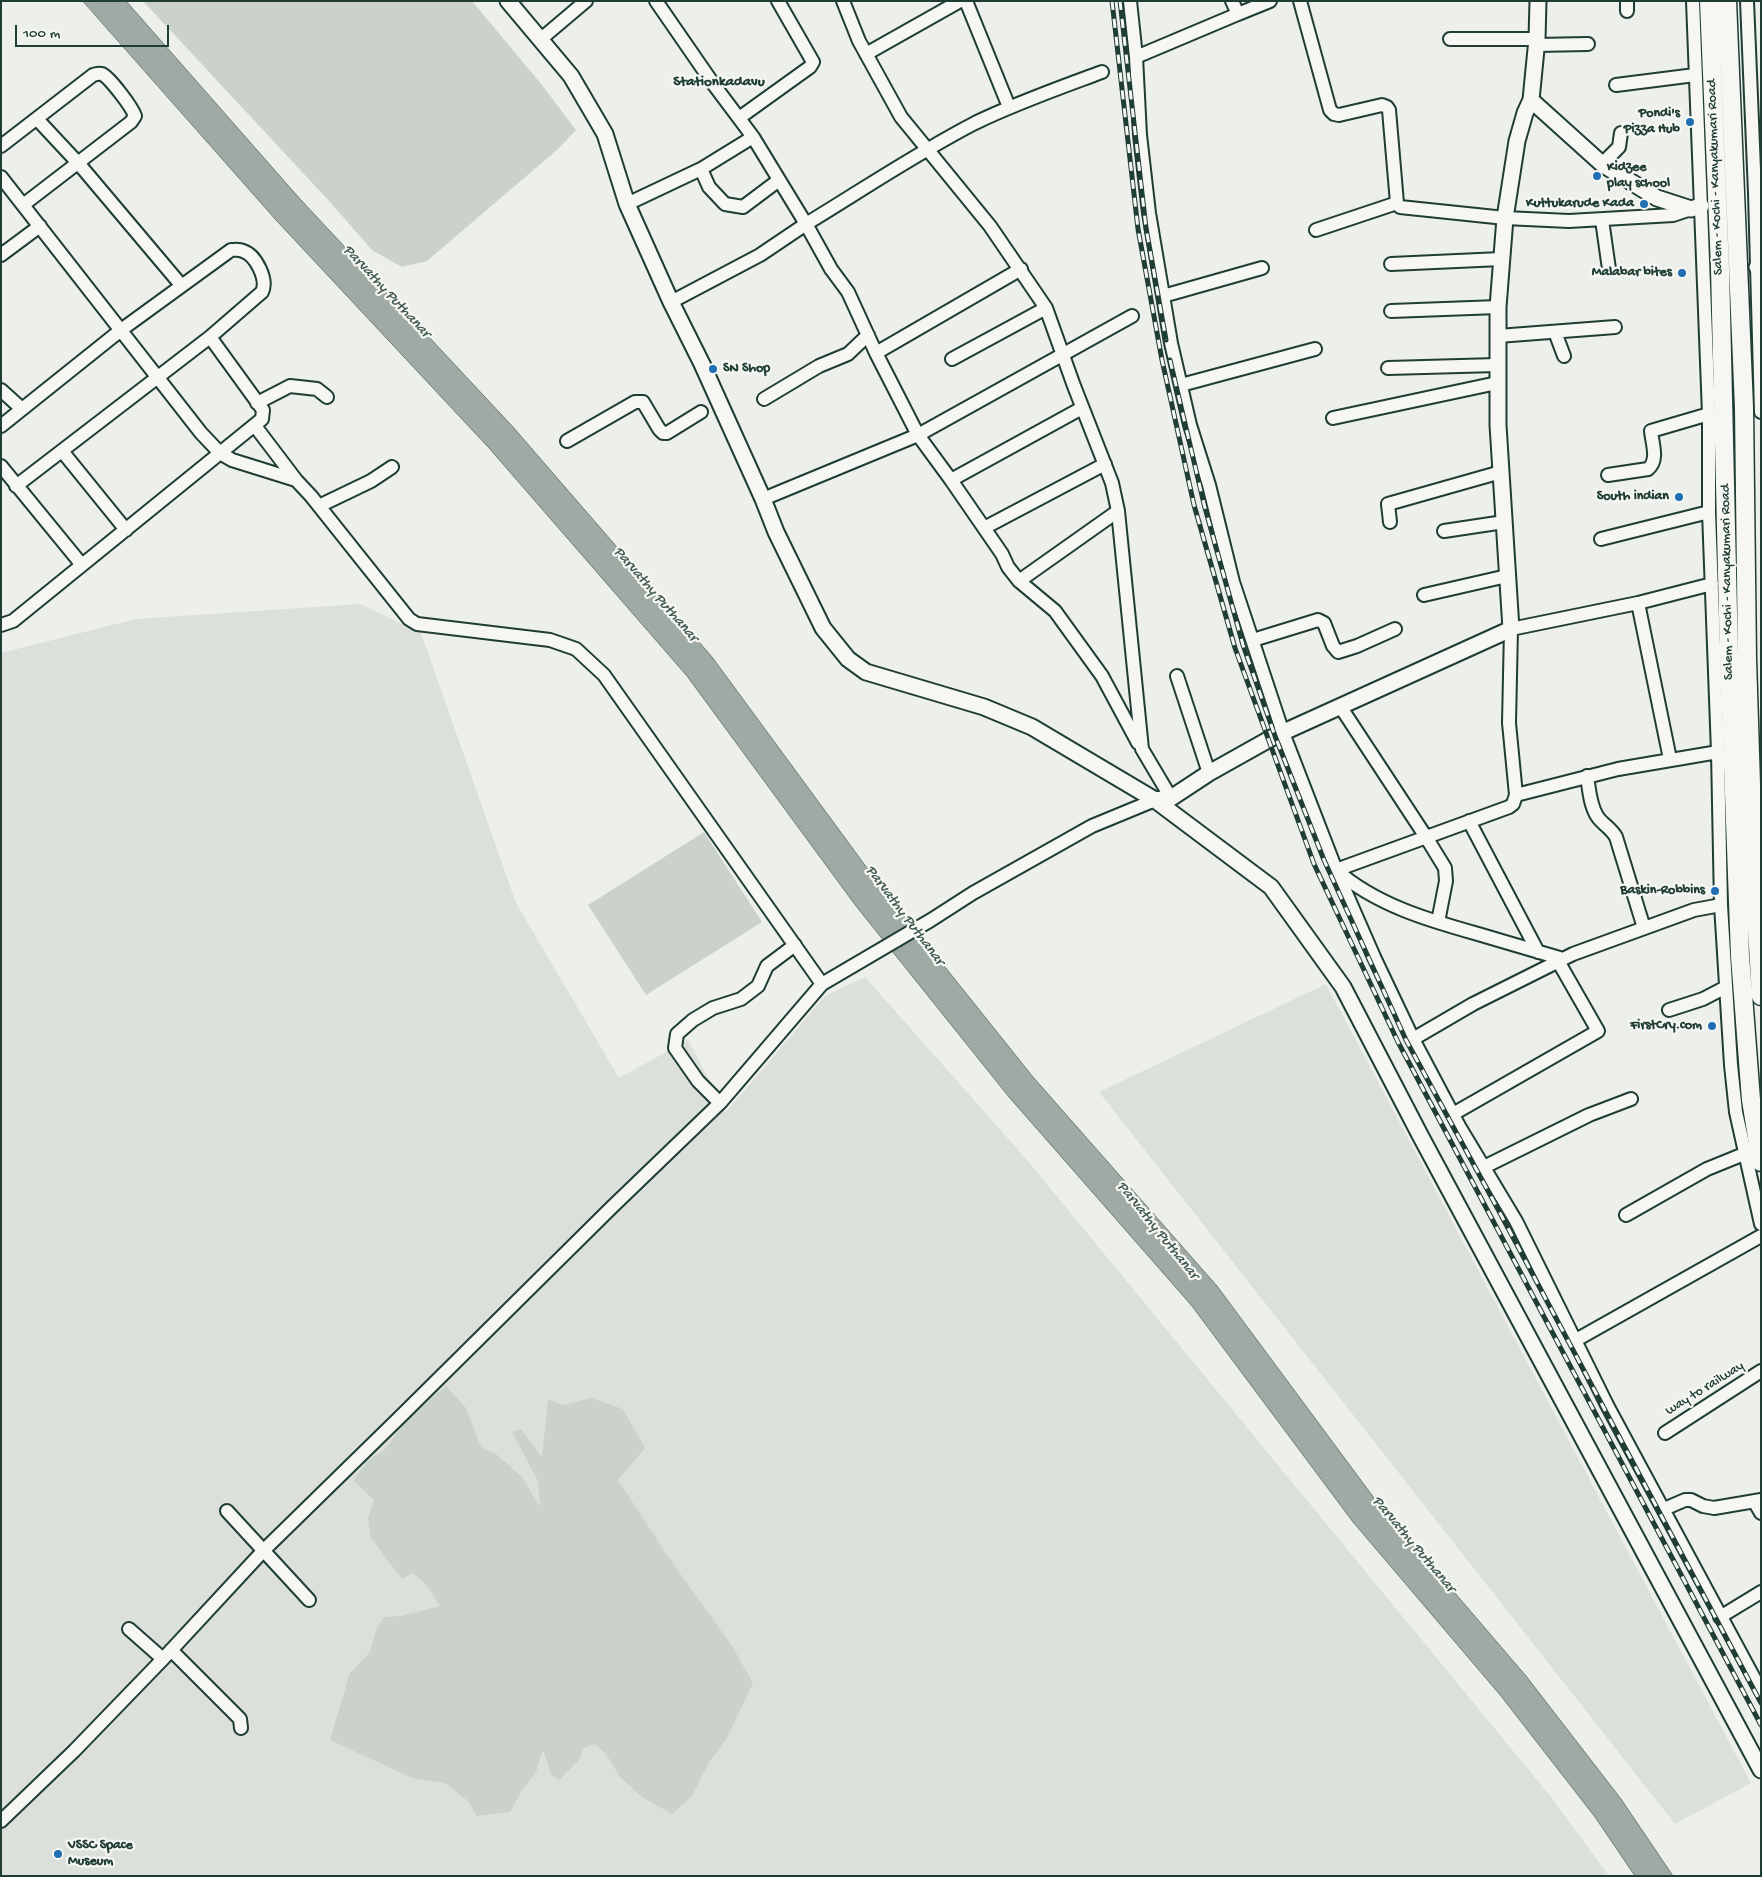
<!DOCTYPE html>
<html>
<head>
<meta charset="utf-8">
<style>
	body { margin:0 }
	#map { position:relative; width:1762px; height:1877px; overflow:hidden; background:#edefea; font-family:"Gochi Hand",sans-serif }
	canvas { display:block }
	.frame { position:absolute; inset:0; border:2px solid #1f3d34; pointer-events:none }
	.scale { position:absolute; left:15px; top:25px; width:154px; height:22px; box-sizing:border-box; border:2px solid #1f3d34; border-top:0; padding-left:6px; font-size:15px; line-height:18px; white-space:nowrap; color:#1f3d34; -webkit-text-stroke:4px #f6f6f2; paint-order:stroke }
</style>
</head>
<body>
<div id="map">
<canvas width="1762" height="1877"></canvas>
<div class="frame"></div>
<div class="scale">100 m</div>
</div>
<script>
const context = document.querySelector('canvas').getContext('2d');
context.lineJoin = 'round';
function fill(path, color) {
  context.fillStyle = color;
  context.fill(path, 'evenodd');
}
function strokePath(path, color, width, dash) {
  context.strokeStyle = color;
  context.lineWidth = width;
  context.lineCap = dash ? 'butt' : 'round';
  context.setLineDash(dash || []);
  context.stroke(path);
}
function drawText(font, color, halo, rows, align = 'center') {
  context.font = font + ' "Gochi Hand",sans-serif';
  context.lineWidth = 4.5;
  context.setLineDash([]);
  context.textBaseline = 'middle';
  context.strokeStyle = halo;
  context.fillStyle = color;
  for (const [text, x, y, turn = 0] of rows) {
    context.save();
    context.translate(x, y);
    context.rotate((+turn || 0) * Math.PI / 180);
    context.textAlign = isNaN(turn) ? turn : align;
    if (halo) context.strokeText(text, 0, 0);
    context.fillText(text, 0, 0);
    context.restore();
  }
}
fill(new Path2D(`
	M360,604l61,29 95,270 103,175 69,-38 38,72 99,-116 40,-19 162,183 524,637 58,79h-1608v-1223l135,-34z
	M1326,984l425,799 -76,41 -576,-732z`), '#dce0db');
fill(new Path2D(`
	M143,1h329l70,84 34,45 -18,19 -131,112 -25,6 -30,-17 -42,-48z
	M704,832l58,90 -116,73 -58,-90z
	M446,1386l20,22 15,39 15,7 26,23 18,30 -2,-26 -26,-49 9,-3 21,28 6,-57 15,5 28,-7 32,11 22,39 -27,32 51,78 63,88 21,37 -26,55 -18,24 -17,34 -20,18 -30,-17 -22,-20 -14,-23 -11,-10 -11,4 -5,12 -20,20 -8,-6 -8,-24 -7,22 -14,18 -12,22 -33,4 -9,-15 -23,-18 -33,-5 -82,-38 20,-67 20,-21 6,-22 8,-13 17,-1 39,-10 -14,-22 -13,-11 -11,6 -31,-41 -3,-20 6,-18 -21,-20 15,-19 17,-12 24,-32z`), '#cbd2cc');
const water = new Path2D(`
	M83,1h43l174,198 213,228 199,230 169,230 152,190 184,209 160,216 149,174 95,123 52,77h-38l-40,-59 -94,-121 -148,-174 -161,-216 -183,-209 -153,-191 -169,-230 -198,-228 -213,-228z`);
fill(water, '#9faaa4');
strokePath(water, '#6c7e77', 1);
const minor = new Path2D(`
	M656,1l58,84 39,52 53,87c56,-34 111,-71 169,-101 41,-20 84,-35 127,-51
	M843,1l16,40 42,76 89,109 56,82 28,78 38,97 6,28 24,238 29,49
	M966,1l43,106
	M1130,1l6,56 4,78 9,78 22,130 19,82 19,60 24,97 50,151 53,137 38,87 39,82 46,87 57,95 91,184 154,286
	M1232,1l6,13 32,-13
	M1300,1l30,109 4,4 5,1 43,-10 5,2 2,3 8,93 3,4 105,11 64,3 104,-6 18,-6
	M1627,1v10
	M1693,1l16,413v98l9,240 3,153 10,160 5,47 25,112
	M1747,1l8,192 6,219
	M541,39l45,-38
	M1450,39h87
	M1536,45l52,-1
	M866,54l94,-53
	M1136,57l102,-43
	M1616,85l79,-10
	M739,118l71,-51 3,-5 -35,-61
	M37,119l42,45 102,121
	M1,146l92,-71c4,-1 5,-2 9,-1 8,4 30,33 33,42l-4,6 -108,83
	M1602,164l17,-17 2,-14
	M701,169l8,18 16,17 18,3 36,-27
	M1,177l200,256 19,20 12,7 64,20 15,16 98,123 8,5 133,16 26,9 28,26 218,309
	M627,204l74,-35 52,-32
	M1602,220l7,49
	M1316,230l81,-27
	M1,255l39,-29
	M1391,264l110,-5
	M1163,296l99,-28
	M671,302l89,-47 46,-31 25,45 17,23 28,61 42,82 33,45 51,74 6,13 11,14 36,30 47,65 36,67
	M1391,311l107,-4
	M1555,332l9,24
	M1498,336l117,-9
	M876,353l145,-84
	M952,359l94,-51
	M1388,368l109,-3
	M1181,385l134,-36
	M1,390l21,19
	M764,399l55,-33 29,-12 20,-19
	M257,403l33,-17 27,3 10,8
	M1333,418l164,-35
	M1,426l120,-96 110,-80c4,0 8,-1 12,1 13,4 25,29 19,41l-52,45 -194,149
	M255,426l41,54
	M567,441l68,-39h8l16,27 4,4h4l34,-21
	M62,451l64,79
	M1,466l81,99
	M1608,475l40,-6c11,-9 4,-26 3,-38l58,-17
	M951,480l131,-72
	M763,499l155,-64 214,-119
	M319,506l52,-25 21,-14
	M1390,522l-2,-18 113,-32
	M984,528l121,-64
	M1444,531l60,-9
	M1601,539l108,-27
	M1019,581l99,-70
	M1424,595l83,-19
	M1638,603l32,156
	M1,625l12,-4 249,-202 1,-9 -53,-73
	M1253,640l65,-20 6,3 9,23 5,6 19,-6 38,-17
	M1177,676l32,97
	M1340,706l86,131 19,31 1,13 -8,41
	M1587,776c2,13 3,29 10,40 5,8 14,12 19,21l28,91
	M1516,795l102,-26 100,-17
	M1469,821l69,131
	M1563,959c-28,-8 -57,-17 -85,-25 -50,-14 -102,-29 -142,-64l173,-63 4,-3 3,-9 -7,-72 2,-94 127,-26 74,-19
	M1669,1010l34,-11 23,-12
	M1413,1039l60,-35 100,-50 121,-44 27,-5
	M720,1103l-22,-22 -23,-33 2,-14 16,-14 20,-12 28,-9 17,-13 9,-20 28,-21
	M1453,1114l145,-83 -40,-70
	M1484,1167l105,-52 42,-16
	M1626,1215l81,-46 37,-15
	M1576,1340l185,-104
	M1665,1433l96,-62
	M1754,1501l7,12
	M1664,1509l21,-9h6l12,6 11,2 47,-8
	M227,1511l82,89
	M1720,1617l41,-25
	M129,1629l34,30
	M171,1650l69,69 1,9
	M1,1821l73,-70 89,-92 101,-109 137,-134 210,-208 109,-105 102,-119 109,-64 42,-27 119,-67 63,-26`);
const major = new Path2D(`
	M508,1l63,75 34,58 22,70 44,98 31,62 61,135 13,33 47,96 25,31 18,13 118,35 48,20 123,73 116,87 72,100 77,148 341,635
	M1531,100l71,64 55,34 34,11 10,-3
	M1757,267l4,5
	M1155,800l16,-2 38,-25 66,-37 236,-107 -13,-204v-118l7,-89 12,-77 8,-28 6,-13 6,-61 1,-38`);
const highway = new Path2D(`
	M1709,1l11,267 9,389 11,299 11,144 10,62
	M1727,1l17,407 3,251 7,219 7,118`);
strokePath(minor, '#1f3d34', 16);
strokePath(major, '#1f3d34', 19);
strokePath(highway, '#1f3d34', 21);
strokePath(minor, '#f6f6f2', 12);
strokePath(major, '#f6f6f2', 15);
strokePath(highway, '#f6f6f2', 18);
const rail = new Path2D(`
	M1112,1l26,228 24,131 32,145 41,143 79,216 84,178 363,683
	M1120,1l26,227 20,112
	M1170,360l34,144 39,141 32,91 49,124 82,180 94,173 261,490`);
strokePath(rail, '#1f3d34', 5);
strokePath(rail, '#f6f6f2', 3, [9]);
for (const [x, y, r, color] of [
	[1690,122,5,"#1f6fb2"],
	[1597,176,5,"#1f6fb2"],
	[1644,204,5,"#1f6fb2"],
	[1682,273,5,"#1f6fb2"],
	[713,369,5,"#1f6fb2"],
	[1679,497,5,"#1f6fb2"],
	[1715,891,5,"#1f6fb2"],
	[1712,1026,5,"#1f6fb2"],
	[58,1854,5,"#1f6fb2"]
]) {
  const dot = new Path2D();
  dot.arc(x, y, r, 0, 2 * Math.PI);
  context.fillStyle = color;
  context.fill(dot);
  strokePath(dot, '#f6f6f2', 2);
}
drawText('bold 14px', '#1f3d34', '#f6f6f2', [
	["Pondi's",1680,114],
	["Pizza Hub",1680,130],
	["Kidzee",1607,168,"left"],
	["play school",1607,184,"left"],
	["Kuttukarude Kada",1634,204],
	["Malabar bites",1672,273],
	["SN Shop",723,369,"left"],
	["South indian",1669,497],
	["Baskin-Robbins",1705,891],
	["FirstCry.com",1702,1026],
	["VSSC Space",68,1846,"left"],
	["Museum",68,1862,"left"]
], 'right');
drawText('14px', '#1f3d34', '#f6f6f2', [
	["Salem - Kochi - Kanyakumari Road",1716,177,-92],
	["Salem - Kochi - Kanyakumari Road",1728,582,-91],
	["way to railway",1705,1389,-32]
]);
drawText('bold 15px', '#1f3d34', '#f6f6f2', [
	["Stationkadavu",719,83]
]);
drawText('italic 15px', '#3f5850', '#f6f6f2', [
	["Parvathy Puthanar",386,292,47],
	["Parvathy Puthanar",655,595,49],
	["Parvathy Puthanar",904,916,53],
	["Parvathy Puthanar",1157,1231,51],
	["Parvathy Puthanar",1413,1545,50]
]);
</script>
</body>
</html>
